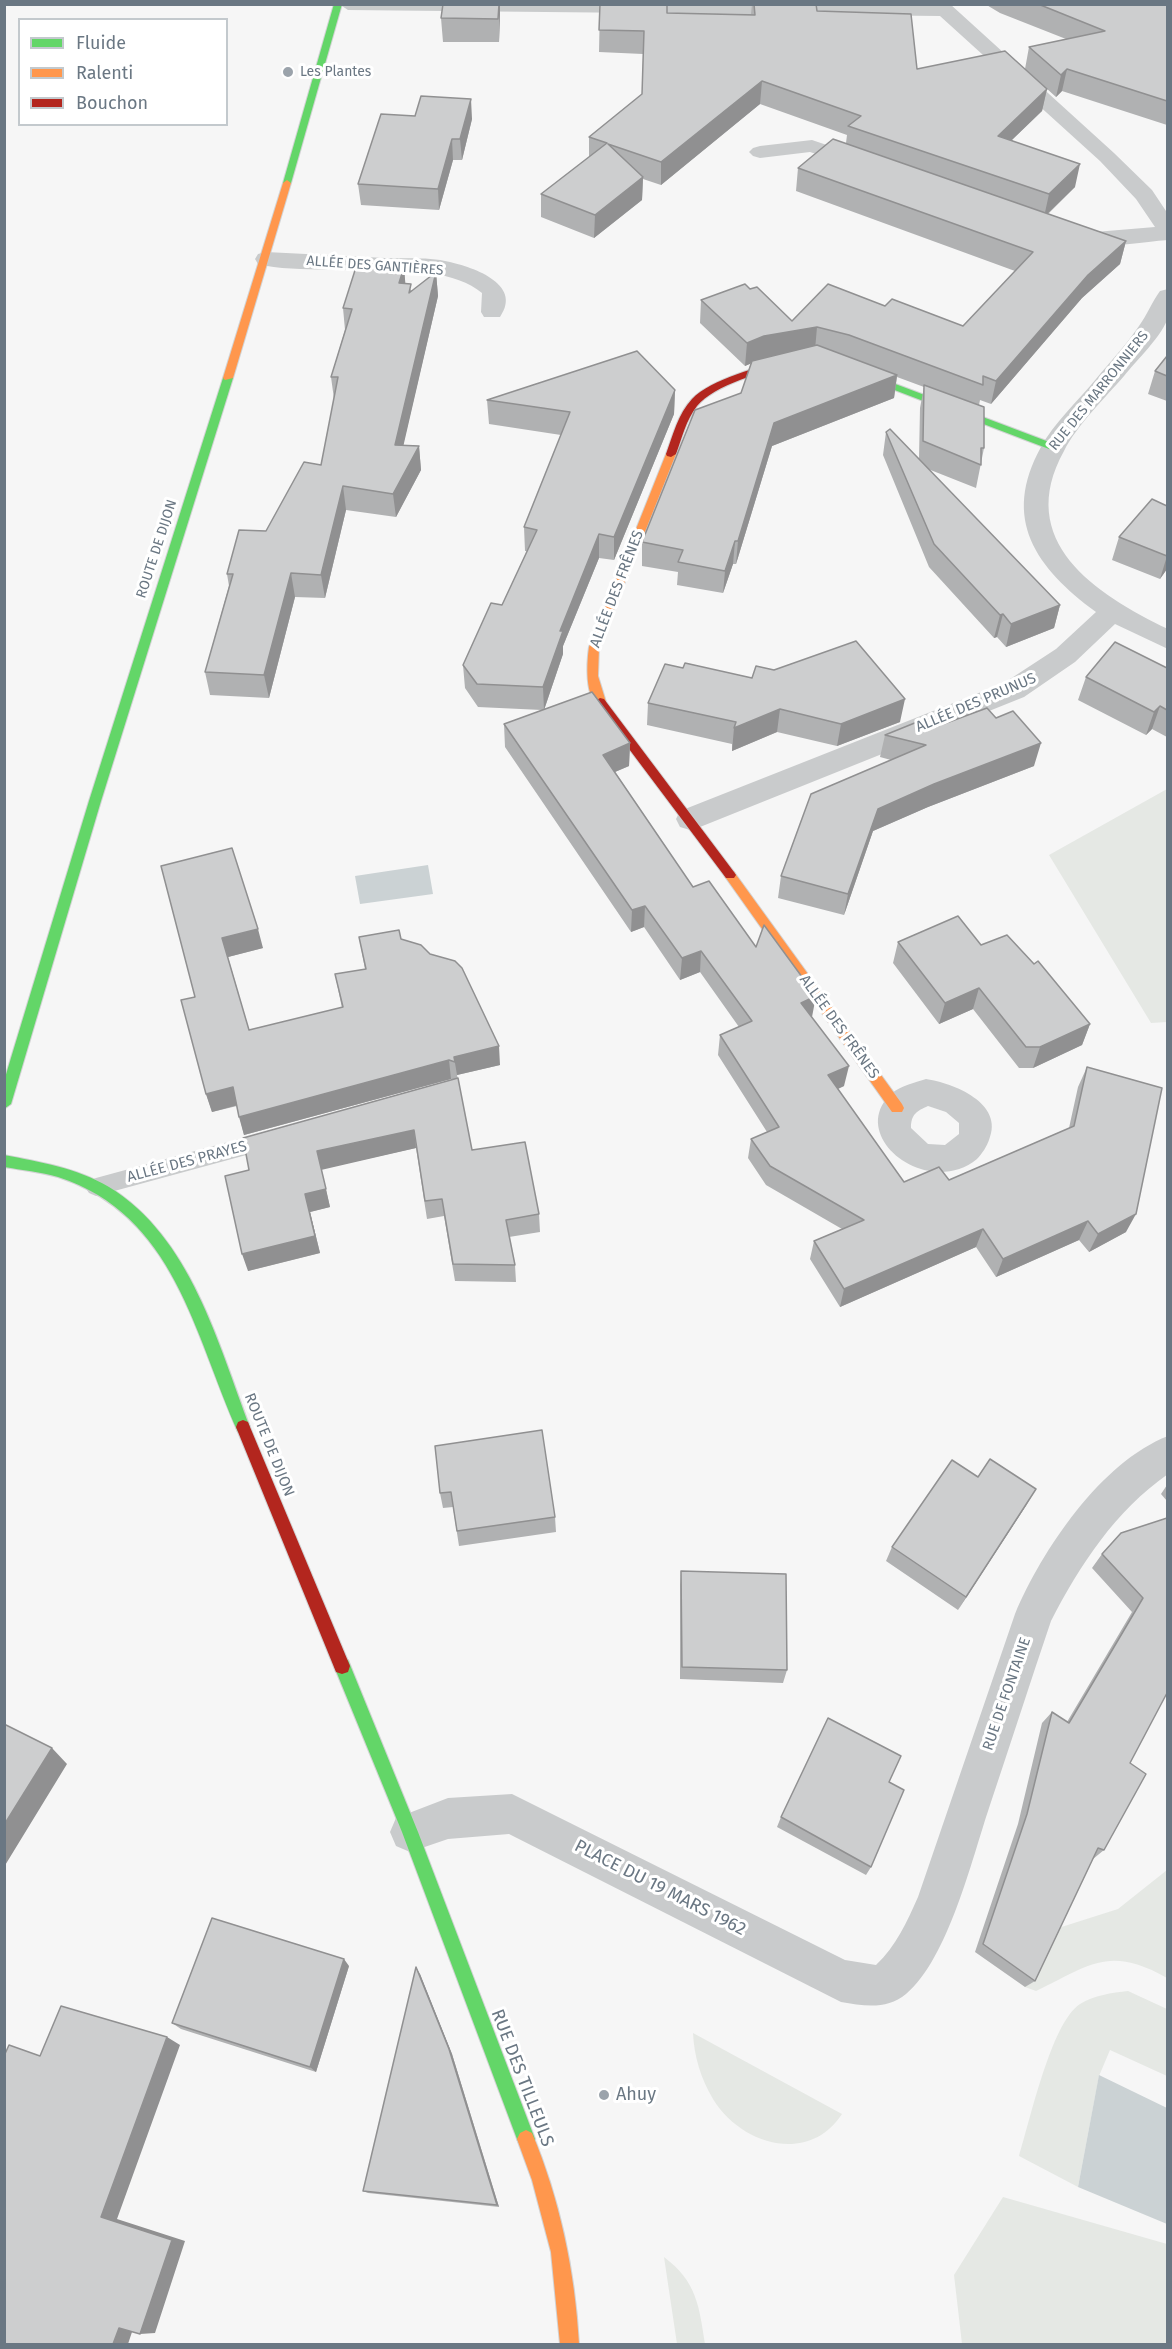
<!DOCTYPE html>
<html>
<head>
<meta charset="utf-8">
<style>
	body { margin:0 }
	#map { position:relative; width:1172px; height:2349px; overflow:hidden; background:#f6f6f6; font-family:"Fira Sans",sans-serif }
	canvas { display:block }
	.frame { position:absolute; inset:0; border:6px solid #6a7783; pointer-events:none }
	.legend { position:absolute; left:18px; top:18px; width:210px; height:108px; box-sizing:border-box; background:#fff; border:2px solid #c3c9cd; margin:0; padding:8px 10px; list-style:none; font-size:18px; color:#6a7783 }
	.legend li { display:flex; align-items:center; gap:12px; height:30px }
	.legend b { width:30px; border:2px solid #c3c9cd }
</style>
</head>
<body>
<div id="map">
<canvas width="1172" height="2349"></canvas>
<div class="frame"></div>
<ul class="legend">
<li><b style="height:8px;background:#63d668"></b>Fluide</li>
<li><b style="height:8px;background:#ff974d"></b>Ralenti</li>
<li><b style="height:8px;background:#b3261e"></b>Bouchon</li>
</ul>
</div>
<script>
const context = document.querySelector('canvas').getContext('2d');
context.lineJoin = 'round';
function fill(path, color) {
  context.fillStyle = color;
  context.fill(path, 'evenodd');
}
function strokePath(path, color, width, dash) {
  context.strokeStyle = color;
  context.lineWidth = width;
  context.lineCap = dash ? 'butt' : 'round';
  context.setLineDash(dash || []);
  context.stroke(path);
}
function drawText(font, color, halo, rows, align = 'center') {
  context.font = font + ' "Fira Sans",sans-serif';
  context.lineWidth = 6;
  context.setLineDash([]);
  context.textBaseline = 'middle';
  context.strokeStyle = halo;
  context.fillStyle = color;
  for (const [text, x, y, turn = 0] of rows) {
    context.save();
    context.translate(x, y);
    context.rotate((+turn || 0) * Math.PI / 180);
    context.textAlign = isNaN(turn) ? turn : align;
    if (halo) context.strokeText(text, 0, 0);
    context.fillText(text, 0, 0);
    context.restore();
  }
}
fill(new Path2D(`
	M1167,789v233l-16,1 -102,-168z
	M1167,1870v108c-58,-33 -77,-13 -131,13l-11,-4 27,-57 66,-21z
	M1128,1991l39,18v67l-57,-26 -11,26 -21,111 -59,-31c11,-35 32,-133 61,-152 14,-9 32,-11 48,-13z
	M693,2033l149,81c-33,51 -101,31 -129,-15 -12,-20 -19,-43 -20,-66z
	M1003,2197l164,47v100h-205l-8,-69z
	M664,2257c33,25 35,49 41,87h-28z`), '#e5e8e4');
fill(new Path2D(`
	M428,865l5,29 -73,10 -5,-28z
	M1099,2075l68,33v116l-89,-37z`), '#cbd2d4');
const fast = new Path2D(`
	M334,4h8l-51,179 -7,2 -1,-2z
	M853,368l204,77 1,2 -1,2h-8l-199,-76 -2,-2z
	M228,375l5,3 -132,423 -90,303 -7,5v-28l85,-280 134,-423z
	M4,1155c36,7 73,13 105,32 82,50 109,157 141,240l-2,5 -5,2 -5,-2c-44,-98 -63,-217 -180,-255 -17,-5 -36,-7 -54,-10z
	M342,1658l6,2 70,172 117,307 -3,6 -6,3 -6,-3 -3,-6 -115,-307 -68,-166 2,-6z`);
const slow = new Path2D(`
	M287,180l4,3 -58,195 -8,2 -2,-2 60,-195z
	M671,451l5,3 -77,193 -1,29 8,26 -6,4c-16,-7 -13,-45 -11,-59l77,-193z
	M730,870l4,2 168,232 2,4 -2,4h-10l-166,-234 -2,-3 2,-3z
	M526,2130l6,3c28,67 43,139 47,211h-19l-9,-92 -19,-72 -15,-41 3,-6z`);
const jam = new Path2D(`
	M788,359l5,3 -2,2c-26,7 -77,21 -94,42 -11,14 -15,32 -21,48l-5,3 -4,-1 -1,-2c7,-19 12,-40 26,-55 19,-20 69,-33 96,-40z
	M600,698l4,1 130,173 2,3 -2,3h-8l-130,-173 -2,-3z
	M243,1420l5,2 2,5 100,239 -2,6 -6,2 -6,-2 -100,-245 2,-5z`);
strokePath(fast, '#d2d3d4', 2);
strokePath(slow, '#d2d3d4', 2);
strokePath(jam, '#d2d3d4', 2);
fill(new Path2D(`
	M272,1130l7,3 3,6 -3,6 -7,3 -176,48 -7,-3 -4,-6 4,-6 7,-3z`), '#c9cbcc');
fill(new Path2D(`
	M339,4h611l164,149 38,37 16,24v26c-23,1 -95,15 -108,-4l3,-5 8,-2 12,4 72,-6 -19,-28 -36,-38 -160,-145 -592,-6z
	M812,140l59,20 4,4 -4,4 -7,2 -54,-18 -50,6 -7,-2 -4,-4 4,-4 7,-2z
	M266,252c40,2 79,4 119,6 19,1 41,-1 60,3 25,5 79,22 55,56h-16l-3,-5 1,-19c-46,-39 -164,-14 -224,-29l-3,-5 3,-5z
	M1168,289c0,9 1,20 0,28 -4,17 -33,45 -44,59 -19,22 -47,49 -60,75 -50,90 31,143 104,178v20l-53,-25 -40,38 -51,35 -324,130 -10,3 -10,-3 -4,-8 4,-8 324,-128 52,-34 40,-37c-60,-44 -95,-93 -55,-165 13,-24 37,-46 55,-68 14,-17 30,-34 43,-53 8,-11 13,-24 21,-35z
	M926,1079c27,4 79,24 63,61 -2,6 -7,14 -12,19 -50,41 -132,-24 -85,-66 9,-7 24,-11 34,-14zM928,1106l18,6 13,11v11l-14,11 -17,-1 -17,-16c0,-14 6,-17 17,-22z
	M1168,1436v38c-53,37 -88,91 -117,147 -21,62 -41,124 -62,187 -17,51 -41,151 -83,186 -19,16 -42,12 -65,8l-332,-168 -61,5 -38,13 -14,-6 -6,-14 6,-14 52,-20 64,-4 333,166 31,5c20,-19 31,-43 42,-68l97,-283c27,-64 86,-152 153,-178z`), '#c9cbcc');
fill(fast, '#63d668');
fill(slow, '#ff974d');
fill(jam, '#b3261e');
fill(new Path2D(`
	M443,4h57l-1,38h-56l-2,-24z
	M600,4l67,9 84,1 1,-10h64l1,7 100,58 130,20 -5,22 -30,29 63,47 -27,27 78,27 -6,23 -38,34 -91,106 -11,-4 -1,5 5,43 -8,40 -48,-19 132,136 -6,23 -48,19 -9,-10 -3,1 -65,-71 -46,-112 3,-23 33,27 1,-51 4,-21 -27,-10 -3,21 -122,48 -36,118h-3l-10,29 -46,-8 1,-13 -36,-6v-24l99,-149 10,-30 -6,3 -45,-43 1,-23 49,-11 42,32 93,-15 78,20 52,-55 -219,-80 2,-23 48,-25 1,-8 -87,-31 -99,81 -18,-6 -1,21 -48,38 -53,-21v-23l48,-37v-20l53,-43 1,-40 -44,-2z
	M985,4h182v121l-105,-34 -6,6 -31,-28 4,-22 37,-8 -66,-26z
	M472,119l-10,41h-9l-14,50 -78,-5 -3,-21z
	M404,267l1,17 7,7 24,-19 2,24 -35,149 16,1 2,24 -25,47 -50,-7 -21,88 -30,-1 -26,101 -59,-3 -5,-23 24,-86 -2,-12 39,-43 55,-66 13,-66 -3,-22 14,-47 -2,-22z
	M1167,356v45l-19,-7 7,-23z
	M675,390l-1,24 -60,146 -15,-2 -36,88v8l-19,56 86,33 -1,23 -14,6 78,115 63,60 56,70 32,69 -6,3 66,93 45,-2 120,-52 9,-41 9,-20 39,165 -37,20 -10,-12 -83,37 -20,-30 -136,60 -30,-48 4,-18 28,-12 -76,-44 -18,-27 3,-19 16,-7 -49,-77 2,-20 19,-8 -39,-55 -20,8 -36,-53 -13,5 -126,-185 -1,-23 38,-14 -64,-3 -13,-19 -2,-23 39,-60 25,-54h-2l-1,-24 37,-92 -72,-11 -2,-24z
	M1167,506v63l-7,10 -48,-19 7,-23z
	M665,664l235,58 -63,24 -60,-14 -45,19v-7l-85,-19 1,-22z
	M1167,668v69l-15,-8 -6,6 -68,-35 8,-23z
	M930,729l104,37 -106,41 -55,24 -29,84 -66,-17 3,-22 110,-116 -11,-3 5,-22z
	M161,866l102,82 -35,9 21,73 93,-22 -7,-34 30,-5 -6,-32 42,2 99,126 -43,10 15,75 67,64 1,18 -31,5 6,28 1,17 -61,-1 -11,-65 -17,3 -11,-71 -95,21 9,38 -20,5 10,41 -72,18 1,-101 204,-91h-2l-207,56 -7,-29 -25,6 -6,-18 -11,-97z
	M898,942l83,3 53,19 56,60 -8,21 -49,23h-14l-46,-59 -34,15 -46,-61z
	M435,1446l120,71 1,15 -97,14 -6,-39 -10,1 -3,-15z
	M1167,1485v16l-6,-7z
	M1027,1504l-69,106 -72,-49 6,-14z
	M1167,1518l-37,245 -26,87 -11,9 -58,122 -10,6 -50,-35 43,-128 24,-101 10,-11 15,10 65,-110 -40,-44 10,-14z
	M681,1571l106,99 -4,13 -103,-4v-94z
	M889,1782l-18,85 -5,8 -89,-48 4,-10z
	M349,1966l-33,106 -135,-43 -9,-6z
	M420,1974l32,80 47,153 -131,-14 -5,-2z`), '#b0b1b2');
fill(new Path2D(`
	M499,4h1v10l-1,28z
	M1067,69l-5,22 -6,6 5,-22z
	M762,81l-2,23 -99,81v-23z
	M1047,89l-5,22 -49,47 5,-22z
	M471,99l1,20 -10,41 -2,-21z
	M452,139l1,21 -14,50 -1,-21z
	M1080,164l-5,23 -31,30 5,-23z
	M643,177l-1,23 -48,38 1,-23z
	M1126,241l-6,23 -38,34 -91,106 5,-23 92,-106z
	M404,267l2,24 -7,-8z
	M436,272l2,24 -40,173 -3,-24z
	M817,327l-2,23 -53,9 -17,7 2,-23 17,-7z
	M897,375l-3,23 -122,48 -36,118 2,-23 36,-118z
	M675,390l-1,24 -60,146v-23z
	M419,446l2,24 -25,47 -3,-23z
	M343,486l3,24 -21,88 -4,-23z
	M599,534v24l-36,88v8l-19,56 -1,-23 17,-56z
	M735,541l-2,23 -10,29 2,-22z
	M1167,556v13l-7,10z
	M291,573l4,24 -26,101 -5,-23z
	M1060,605l-6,23 -48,19 5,-23z
	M1003,614l-6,23 -3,1 6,-23z
	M905,699l-5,23 -63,24 4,-22z
	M1160,706l-8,23 -6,6 8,-23z
	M780,709l-3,23 -45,19 2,-23z
	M630,743l-1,23 -26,11v-22z
	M1041,743l-7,23 -106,41 -55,24 -29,84 4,-21 30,-85 56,-25z
	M645,906l-1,21 -13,5 1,-22z
	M258,929l5,19 -35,9 -6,-19z
	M701,951l-1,21 -20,8 2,-22z
	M979,988l-6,21 -34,15 6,-21z
	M816,996l-4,21 -15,6 4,-20z
	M1090,1024l-8,21 -49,23 7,-21z
	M499,1046l1,19 -43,10 -3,-18z
	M449,1060l2,19 -207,56 -5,-18z
	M849,1066l-5,20 -20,9 4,-20z
	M233,1087l5,18 -26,7 -6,-18z
	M414,1130l2,18 -95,22 -4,-19z
	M326,1189l4,18 -20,5 10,41 -72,18 -6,-17 63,-60z
	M1136,1214l-10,18 -37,20 9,-18z
	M1088,1221l-9,19 -83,37 7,-18z
	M983,1229l-7,18 -136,60 4,-18z
	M1036,1489l-9,15 -69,106 8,-13z
	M52,1748l15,16 -63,103v-42z
	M344,1959l5,7 -33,106 -6,-5z
	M416,1967l4,7 32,80 47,153 -2,-2z
	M167,2037l13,8 -63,174 68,22 -30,92 -15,1 -39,-117z
	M134,2326l-6,18h-15l6,-16z`), '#909091');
const building = new Path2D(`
	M443,4h56l-1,15 -57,-1z
	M600,4h67v9l88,2 -1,-11h62l1,7 94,3 6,55 88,-18 42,38 -49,47 82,28 -31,30 -201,-68 13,-10 -99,-35 -101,81 -53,-18 35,33 -48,38 -54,-21 66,-51 -18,-6 53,-43 2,-63 -45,-1z
	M1038,4h129v97l-100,-32 -6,6 -32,-28 76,-16z
	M421,96l50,3 -11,40h-8l-14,50 -80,-5 23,-70 34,2z
	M833,139l293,102 -38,34 -92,106 -13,-5v9l-134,-50 -32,-8 -53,9 -17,7 -46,-43 44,-16 5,5 7,-2 35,34 36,-37 57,22 7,-7 71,27 70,-74 -235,-84z
	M357,264l47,3 -5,16 12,1 -2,9 27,-21 -41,173 24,1 -26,48 -50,-8 -22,89 -30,-2 -27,102 -59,-3 28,-98h-6l12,-44 27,1 38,-69 17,3 17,-88h-7l21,-68 -9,-1z
	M817,345l80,30 -123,48 -36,118h-3l-10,30 -47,-9 5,-12 -41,-8 53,-132 46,-17 11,-32z
	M637,351l38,39 -61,147 -15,-3 -39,97h3l-20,56 -66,-3 -14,-19 28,-62 11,2 35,-75 -13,-3 46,-115 -83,-12z
	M1167,356v20l-12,-5z
	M924,385l60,22v41h-3v17l-58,-24z
	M890,429l170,176 -49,19 -8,-10 -3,1 -66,-71 -48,-112z
	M1152,499l15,7v50l-48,-19z
	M856,641l49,58 -64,25 -61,-15 -46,19 2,-6 -88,-19 17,-39 18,4 2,-5 67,15 4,-12 18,4z
	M1115,642l52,26v42l-7,-4 -6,6 -68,-35z
	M592,692l38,51 -27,12 90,132 16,-6 47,66 8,-22 52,71 -15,7 48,63 -21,9 76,107 35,-15 10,13 125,-54 13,-59 75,21 -26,126 -38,20 -10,-13 -85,38 -20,-30 -139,60 -30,-48 50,-21 -94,-54 -19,-27 28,-12 -59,-92 32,-14 -51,-70 -19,7 -37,-52 -13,4 -128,-186z
	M987,708l9,10 17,-7 28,32 -107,41 -56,25 -30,85 -67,-18 30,-82 115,-49 -41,-10 37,-15 8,9z
	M232,848l26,81 -36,9 27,92 94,-23 -8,-33 31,-5 -7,-32 40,-7 2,9 20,6 9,9 25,7 7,7 37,78 -45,11 1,5 -6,-2 -210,57 -6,-30 -27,7 -25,-94 14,-3 -34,-131z
	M958,916l23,29 26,-10 27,29 4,-3 52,63 -50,23h-14l-47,-59 -34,15 -47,-61z
	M458,1078l14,72 53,-8 14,72 -33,6 9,45 -62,-1 -11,-65 -17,2 -11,-71 -97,21 9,38 -21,5 10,42 -73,18 -17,-78 24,-6 -6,-32z
	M542,1430l13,87 -98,14 -6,-39 -11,1 -5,-47z
	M990,1459l46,30 -70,108 -74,-50 60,-87 26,17z
	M1167,1518v175l-37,70 16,11 -42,76 -6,-2 -63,133 -52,-37 44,-130 25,-102 17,11 74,-125 -41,-44 19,-21z
	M681,1571l105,3 1,96 -105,-3z
	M828,1718l73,38 -12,26 15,8 -33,77 -90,-50z
	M4,1724l48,24 -48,77z
	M212,1918l132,41 -34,108 -138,-44z
	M416,1967l33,82 48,156 -134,-14z
	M61,2006l106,31 -66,180 71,23 -32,94 -21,-6 -6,16h-109v-288l5,-11 31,11z`);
fill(building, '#cdcecf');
strokePath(building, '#909091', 1.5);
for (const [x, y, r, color] of [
	[288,72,6,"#9ba3ab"],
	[604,2095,6,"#9ba3ab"]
]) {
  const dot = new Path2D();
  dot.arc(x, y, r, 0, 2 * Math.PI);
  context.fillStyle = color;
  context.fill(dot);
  strokePath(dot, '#fff', 2);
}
drawText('14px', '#6a7783', '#fff', [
	["Les Plantes",300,72]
], 'left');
drawText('14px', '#6a7783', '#fff', [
	["ALLÉE DES GANTIÈRES",375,266,4],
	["RUE DES MARRONNIERS",1099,391,-51],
	["ROUTE DE DIJON",157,549,-72]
]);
drawText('15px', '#6a7783', '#fff', [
	["ALLÉE DES FRÊNES",617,589,-69],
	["ALLÉE DES PRUNUS",976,703,-23],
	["ALLÉE DES FRÊNES",839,1027,54],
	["ALLÉE DES PRAYES",187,1162,-15],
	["ROUTE DE DIJON",269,1445,68],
	["RUE DE FONTAINE",1007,1694,-71]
]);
drawText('18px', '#6a7783', '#fff', [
	["PLACE DU 19 MARS 1962",660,1888,27],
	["RUE DES TILLEULS",522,2078,69]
]);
drawText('18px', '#6a7783', '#fff', [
	["Ahuy",616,2095]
], 'left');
</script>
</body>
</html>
